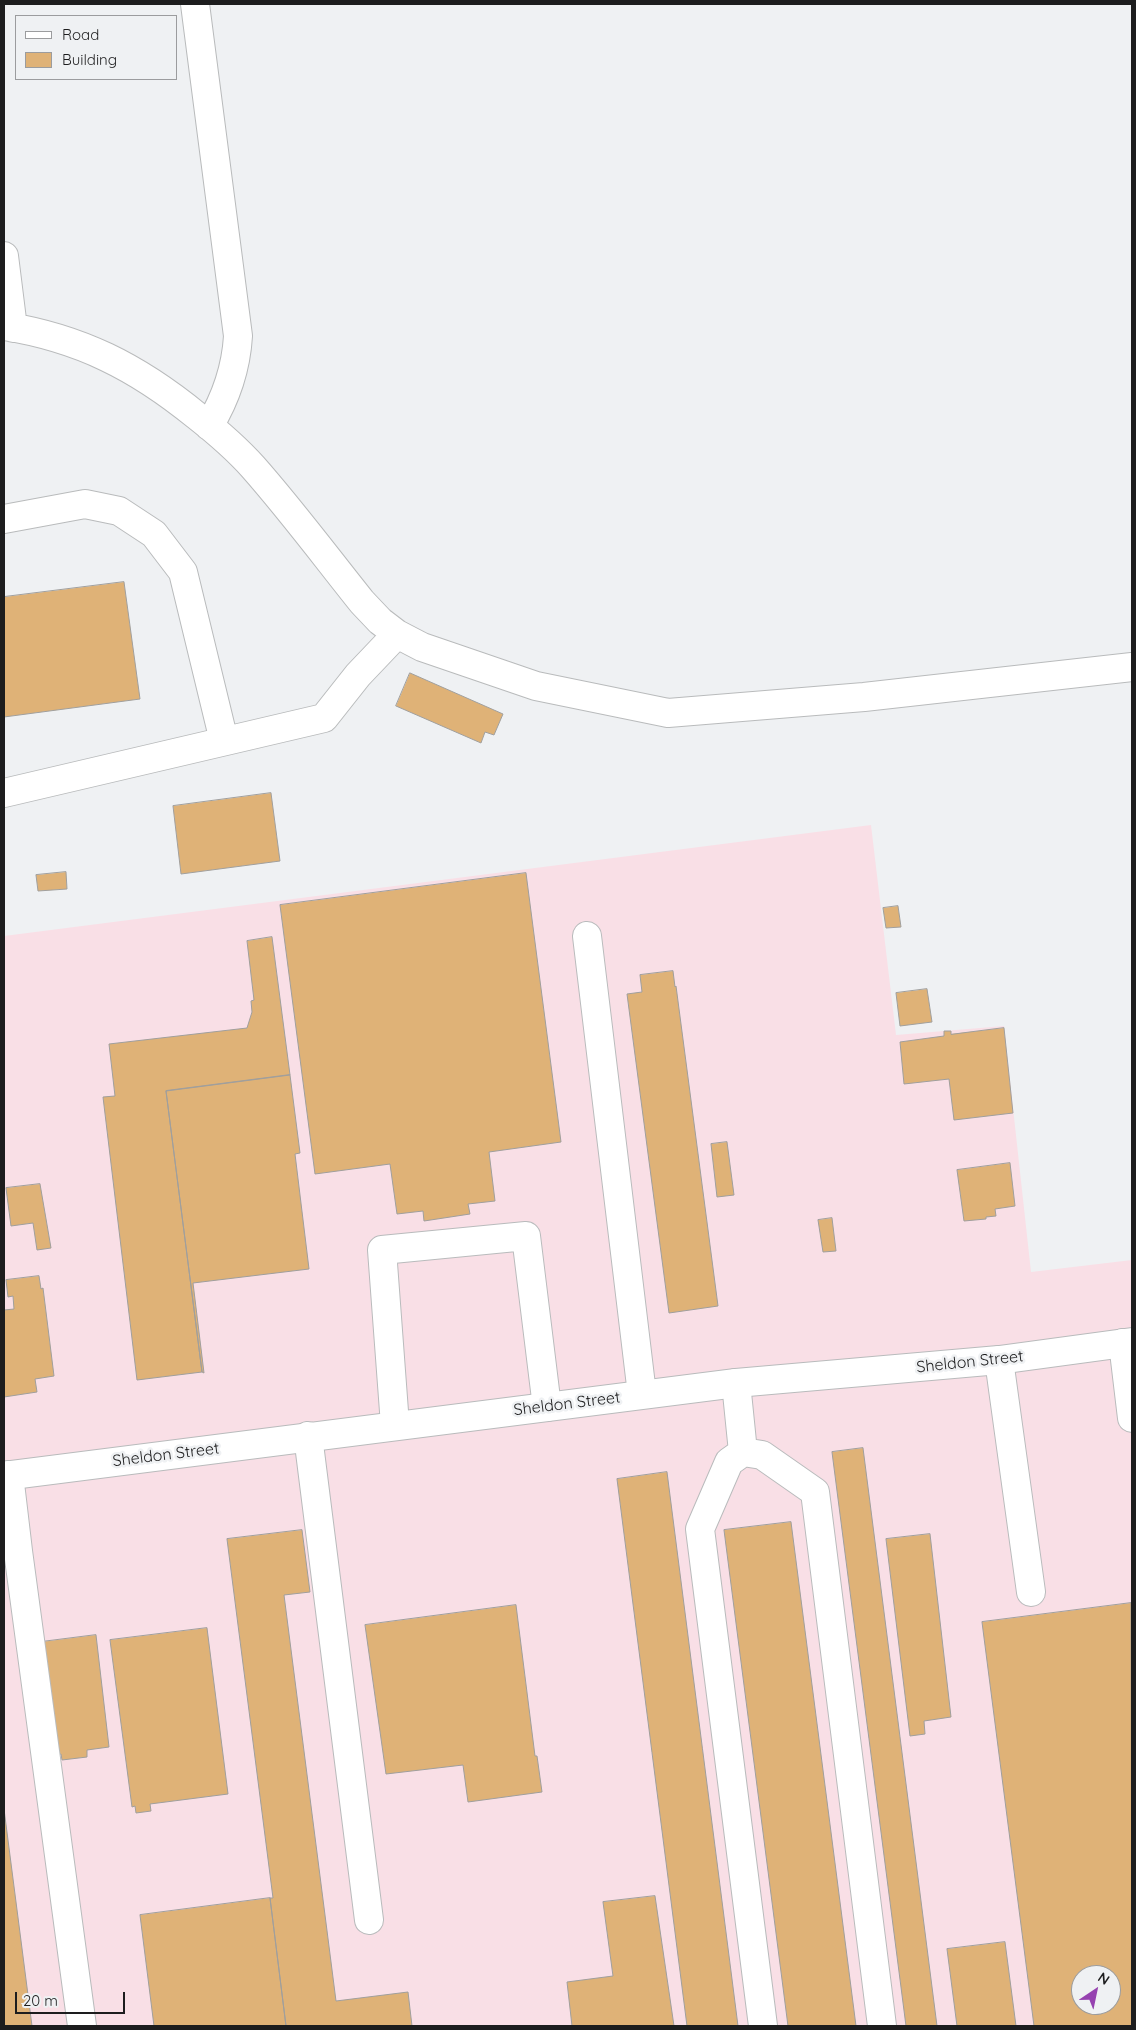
<!DOCTYPE html>
<html>
<head>
<meta charset="utf-8">
<style>
	body { margin:0 }
	#map { position:relative; width:1136px; height:2030px; overflow:hidden; background:#eff1f3; font-family:Quicksand,sans-serif }
	canvas { display:block }
	.frame { position:absolute; inset:0; border:5px solid #1d1d1e; pointer-events:none }
	.legend { position:absolute; left:15px; top:15px; width:162px; height:65px; box-sizing:border-box; background:#eff1f3; border:1px solid #9b9c9e; margin:0; padding:6px 9px; list-style:none; font-size:15px; color:#1d1d1e }
	.legend li { display:flex; align-items:center; gap:10px; height:25px }
	.legend b { width:25px; border:1px solid #9b9c9e }
	.north { position:absolute; left:1071px; top:1965px; width:50px; height:50px; box-sizing:border-box; background:#eff1f3; border:1px solid #9b9c9e; border-radius:50%; rotate:34deg; font-size:14px; font-weight:700; line-height:20px; text-align:center; color:#1d1d1e }
	.north::after { content:''; display:block; margin:auto; width:18px; height:22px; background:#9642b0; clip-path:polygon(50% 0,100% 100%,50% 72%,0 100%) }
	.scale { position:absolute; left:15px; top:1992px; width:110px; height:22px; box-sizing:border-box; border:2px solid #1d1d1e; border-top:0; padding-left:6px; font-size:15px; line-height:18px; white-space:nowrap; color:#1d1d1e; -webkit-text-stroke:4px #eff1f3; paint-order:stroke }
</style>
</head>
<body>
<div id="map">
<canvas width="1136" height="2030"></canvas>
<div class="frame"></div>
<ul class="legend">
<li><b style="height:6px;background:#fff"></b>Road</li>
<li><b style="height:14px;background:#dfb277"></b>Building</li>
</ul>
<div class="north">N</div>
<div class="scale">20 m</div>
</div>
<script>
const context = document.querySelector('canvas').getContext('2d');
context.lineJoin = 'round';
function fill(path, color) {
  context.fillStyle = color;
  context.fill(path, 'evenodd');
}
function strokePath(path, color, width, dash) {
  context.strokeStyle = color;
  context.lineWidth = width;
  context.lineCap = dash ? 'butt' : 'round';
  context.setLineDash(dash || []);
  context.stroke(path);
}
function drawText(font, color, halo, rows, align = 'center') {
  context.font = font + ' Quicksand,sans-serif';
  context.lineWidth = 5;
  context.setLineDash([]);
  context.textBaseline = 'middle';
  context.strokeStyle = halo;
  context.fillStyle = color;
  for (const [text, x, y, turn = 0] of rows) {
    context.save();
    context.translate(x, y);
    context.rotate((+turn || 0) * Math.PI / 180);
    context.textAlign = isNaN(turn) ? turn : align;
    if (halo) context.strokeText(text, 0, 0);
    context.fillText(text, 0, 0);
    context.restore();
  }
}
fill(new Path2D(`
	M871,825l25,210 108,-9 27,246 101,-12v766h-1128v-1090zM1081,1975h30v30h-30z`), '#f9dfe6');
const building = new Path2D(`
	M124,582l16,117 -136,18v-120z
	M410,673l93,41 -9,21 -9,-3 -4,11 -85,-37z
	M271,793l9,68 -99,13 -8,-68z
	M66,872l1,17 -29,2 -2,-16z
	M526,873l35,269 -72,10 6,49 -27,3 2,10 -46,7 -1,-10 -26,3 -7,-50 -75,10 -35,-269z
	M898,906l3,21 -15,1 -3,-20z
	M272,937l18,138 -124,16 36,281 -65,8 -34,-283 12,-1 -6,-52 138,-16 5,-16 -1,-11 3,-1 -7,-59z
	M673,971l2,16 1,-1 42,320 -49,7 -42,-319 15,-2 -2,-17z
	M927,989l5,33 -32,4 -4,-33z
	M1004,1028l9,85 -59,7 -5,-41 -45,5 -4,-42 44,-6v-5h7v3z
	M290,1075l10,78 -5,1 14,115 -116,14 11,90 -2,-1 -36,-281z
	M727,1142l7,53 -17,2 -6,-53z
	M1010,1163l5,43 -20,3 1,7 -10,1v2l-22,2 -7,-51z
	M40,1184l11,64 -14,2 -4,-27 -22,3 -5,-38z
	M832,1218l4,33 -13,1 -5,-32z
	M39,1276l2,13 2,-1 11,88 -19,3 2,13 -33,5v-87l10,-1 -1,-13 -5,1 -2,-17z
	M863,1448l74,578h-31l-74,-574z
	M667,1472l71,554h-51l-70,-547z
	M791,1522l65,504h-68l-64,-496z
	M302,1530l8,62 -26,3 52,406 72,-9 4,34h-126l-16,-128h3l-46,-359z
	M930,1534l21,183 -27,4 1,13 -15,2 -24,-197z
	M1131,1603l1,423h-98l-52,-404zM1081,1975h30v30h-30z
	M516,1605l19,151h2l5,36 -74,10 -5,-37 -77,9 -21,-149z
	M207,1628l21,166 -78,10 1,7 -15,2 -1,-7 -3,1 -22,-167z
	M96,1635l13,112 -22,3v7l-25,3 -1,-6 -6,1 -14,-113z
	M4,1809l28,217h-28z
	M655,1896l19,130h-102l-5,-44 46,-6 -10,-74z
	M270,1898l16,128h-132l-14,-111z
	M1005,1942l11,84h-59l-10,-77z`);
fill(building, '#dfb277');
strokePath(building, '#a09f9d', 1);
const minor = new Path2D(`
	M195,4l43,332c-2,33 -12,62 -29,90
	M4,256l9,72
	M4,326c76,12 133,41 193,90 19,15 39,32 56,51 38,43 73,90 109,135l18,19 17,13 25,13 114,39 132,27 196,-16 268,-30
	M4,519l81,-15 34,7 35,23 29,38 41,169
	M4,793l320,-75 34,-43 39,-41
	M587,936l55,458
	M1123,1343l9,75
	M999,1360l32,232
	M736,1383l7,69
	M395,1425l-13,-175 144,-14 21,171
	M308,1436l61,484
	M9,1475l9,76 64,475
	M763,2026l-63,-497 29,-67 14,-10 19,3 53,37 67,534`);
const major = new Path2D(`
	M4,1476l732,-93 263,-23 133,-18`);
strokePath(minor, '#b9bbbc', 30);
strokePath(major, '#b9bbbc', 30);
strokePath(minor, '#fff', 28);
strokePath(major, '#fff', 28);
drawText('16px', '#1d1d1e', '#eff1f3', [
	["Sheldon Street",970,1362,-6],
	["Sheldon Street",567,1404,-7],
	["Sheldon Street",166,1455,-7]
]);
</script>
</body>
</html>
